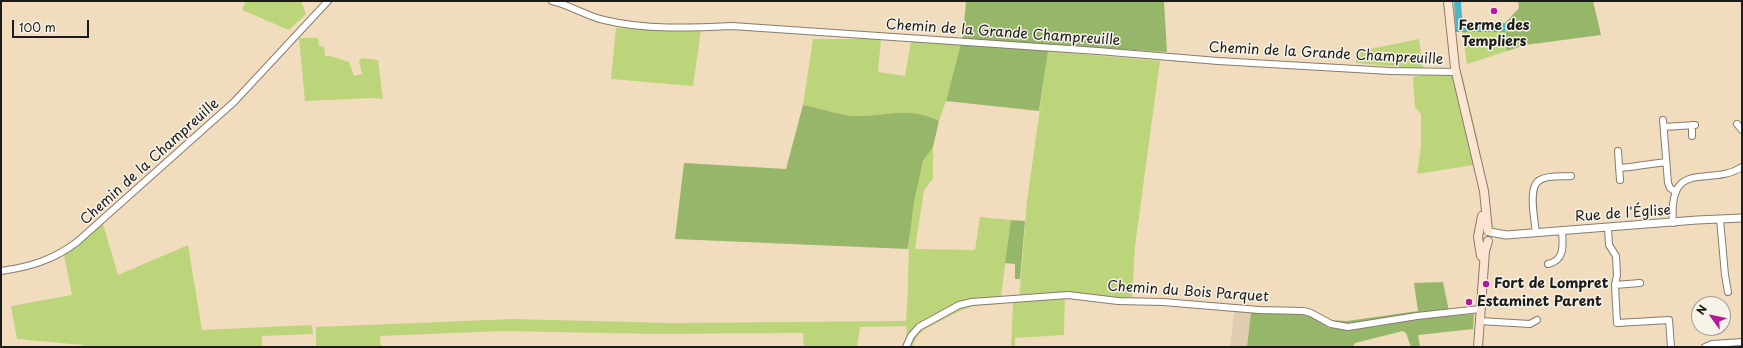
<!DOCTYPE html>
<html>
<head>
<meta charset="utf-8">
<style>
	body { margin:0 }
	#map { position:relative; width:1743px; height:348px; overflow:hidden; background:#f2dcbe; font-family:"Playpen Sans",sans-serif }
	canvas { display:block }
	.frame { position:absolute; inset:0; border:2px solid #1c1c1c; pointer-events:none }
	.north { position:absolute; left:1691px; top:296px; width:40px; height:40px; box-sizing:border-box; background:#f7f3e8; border:1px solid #9f9d96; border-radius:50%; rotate:303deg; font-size:11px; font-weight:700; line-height:16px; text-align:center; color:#1c1c1c }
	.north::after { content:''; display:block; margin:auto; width:14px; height:18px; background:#b5179e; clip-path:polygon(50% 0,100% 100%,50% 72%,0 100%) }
	.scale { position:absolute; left:12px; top:20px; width:77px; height:18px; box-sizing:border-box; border:2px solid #1c1c1c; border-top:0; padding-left:5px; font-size:12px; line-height:14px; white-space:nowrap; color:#1c1c1c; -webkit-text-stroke:3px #f7f3e8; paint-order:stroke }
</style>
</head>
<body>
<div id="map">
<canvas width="1743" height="348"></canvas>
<div class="frame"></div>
<div class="north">N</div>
<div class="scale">100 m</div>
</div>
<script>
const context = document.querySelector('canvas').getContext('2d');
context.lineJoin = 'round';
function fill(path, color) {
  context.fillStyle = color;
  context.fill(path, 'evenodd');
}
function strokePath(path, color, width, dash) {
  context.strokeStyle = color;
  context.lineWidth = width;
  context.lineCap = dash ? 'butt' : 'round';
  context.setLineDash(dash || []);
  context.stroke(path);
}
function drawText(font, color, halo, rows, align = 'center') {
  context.font = font + ' "Playpen Sans",sans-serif';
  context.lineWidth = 3;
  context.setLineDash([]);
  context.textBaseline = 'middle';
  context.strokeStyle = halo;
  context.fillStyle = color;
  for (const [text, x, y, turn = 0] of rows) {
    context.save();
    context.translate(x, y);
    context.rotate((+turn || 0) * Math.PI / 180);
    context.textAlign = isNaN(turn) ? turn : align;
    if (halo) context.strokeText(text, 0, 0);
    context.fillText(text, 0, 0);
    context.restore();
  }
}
fill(new Path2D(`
	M1235,305l17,1 -5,41h-17z`), '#e1ccb1');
fill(new Path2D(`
	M246,1h55l5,13 -17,16 -47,-20z
	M616,28l85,2 -8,56 -82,-7z
	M1462,32h43l2,19 -40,13z
	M299,38h19l1,8 5,1 1,9h5l19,6 5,14 8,-2 -3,-13 3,-3 16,2 5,39 -10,-1 -68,3z
	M813,39h68l-3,33 27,4 6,-35 50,4 -15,56 -7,20c-29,-15 -52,-5 -81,-5 -15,0 -39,-8 -55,-11z
	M1419,39l4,30 -67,-6v-11z
	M1048,51l112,10 -25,185 -3,51 -8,1 -1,7 -25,-3 1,-7 -34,-2 -1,42 -49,3v9h-4l2,-44 6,-1 8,-101z
	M1424,75h38l16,67 -10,2 6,21 -57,9 4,-28v-32l-6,-7 -2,-30z
	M933,147v32l-9,11 -9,59 60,1 5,-33 31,3 -11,84 -27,2 -11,4 -37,19 -7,6 -6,12h-9l4,-14 -1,-7 -46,1 -3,20h-53l-1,-14 -149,1 -151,-3 -123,5 1,11h-65v-20l197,-8 160,4 233,-2c5,-53 -2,-108 17,-159 2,-5 6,-10 10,-15z
	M103,224l15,51 70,-30 14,85 110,-5 1,9 -51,2v11h-179v-2l-66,-6 -6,-33 61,-11 -8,-40z`), '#bdd57a');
fill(new Path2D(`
	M966,1h198l3,51 -118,-7 -10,66 -93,-10 17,-65z
	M1518,1h75l8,34 -76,10 -18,6 -2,-28 14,-15z
	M803,105c16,3 40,11 54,11 30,0 53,-10 82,5l-6,26 -10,14 -9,40 -6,48 -233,-10 9,-76 102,6z
	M1011,220l14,1 -5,58h-5v-15l-10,-1z
	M1443,282l7,34 24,-2 -1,15 -55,6 2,12h-9l-5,-14 -3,-2 -48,12 -2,4h-106l4,-35 56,3 11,4 11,9v-8l18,1 71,-10 -4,-28z`), '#96b66a');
fill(new Path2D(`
	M1454,1h7l1,17 4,6 39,-1v9h-49z`), '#4ab6c6');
const minor = new Path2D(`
	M552,1c18,4 34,15 52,19 41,10 86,8 128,6l366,25 120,10 172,10 66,1
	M1663,120l5,63 2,5 6,4
	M1737,124l5,6
	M1692,125v11
	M1664,127l31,-2
	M1618,151l2,29
	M1619,168c16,-1 31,-4 47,-6
	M1720,219l5,56 3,17
	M1673,223c-5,-67 37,-35 69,-56
	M1608,228l1,17 7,11 1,19 -2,10 2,38 52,-3 2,27
	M1536,233c-1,-12 -9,-47 4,-53 8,-5 22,-3 31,-4
	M1548,264c17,-4 15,-18 14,-33
	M1,271c29,-4 52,-11 76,-29l157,-140 94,-101
	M1615,285l25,-2
	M1479,321l51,3 7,-4
	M906,347l5,-11 8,-9 40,-22 13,-3 96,-7 50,6 45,1 96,8 45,1 7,2 20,11 17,3 69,-11 63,-7
	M1705,347l7,-3 30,-2`);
const tertiary = new Path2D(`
	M1490,232l16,3 191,-15 45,-2`);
const secondary = new Path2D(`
	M1448,1l7,67 29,123 4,40
	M1481,256l-3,-19 4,-21
	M1478,347l7,-96 3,-10`);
strokePath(minor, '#877c6d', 8);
strokePath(tertiary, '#877c6d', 9);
strokePath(secondary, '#877c6d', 10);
strokePath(minor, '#fff', 6);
strokePath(tertiary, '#fff', 7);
strokePath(secondary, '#fde4d1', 8);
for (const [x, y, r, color] of [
	[1494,11,4,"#b5179e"],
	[1486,284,4,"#b5179e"],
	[1469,302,4,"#b5179e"]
]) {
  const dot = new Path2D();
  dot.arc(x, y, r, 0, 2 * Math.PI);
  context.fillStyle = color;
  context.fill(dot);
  strokePath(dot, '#f7f3e8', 1.5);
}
drawText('bold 14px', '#1c1c1c', '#f7f3e8', [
	["Ferme des",1494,26,"center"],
	["Templiers",1494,42,"center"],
	["Fort de Lompret",1494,284],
	["Estaminet Parent",1477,302]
], 'left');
drawText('14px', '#1c1c1c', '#f7f3e8', [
	["Chemin de la Grande Champreuille",1003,33,4],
	["Chemin de la Grande Champreuille",1326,54,3],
	["Chemin de la Champreuille",150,162,-42],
	["Rue de l'Église",1623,214,-4],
	["Chemin du Bois Parquet",1188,292,4]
]);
</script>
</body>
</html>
